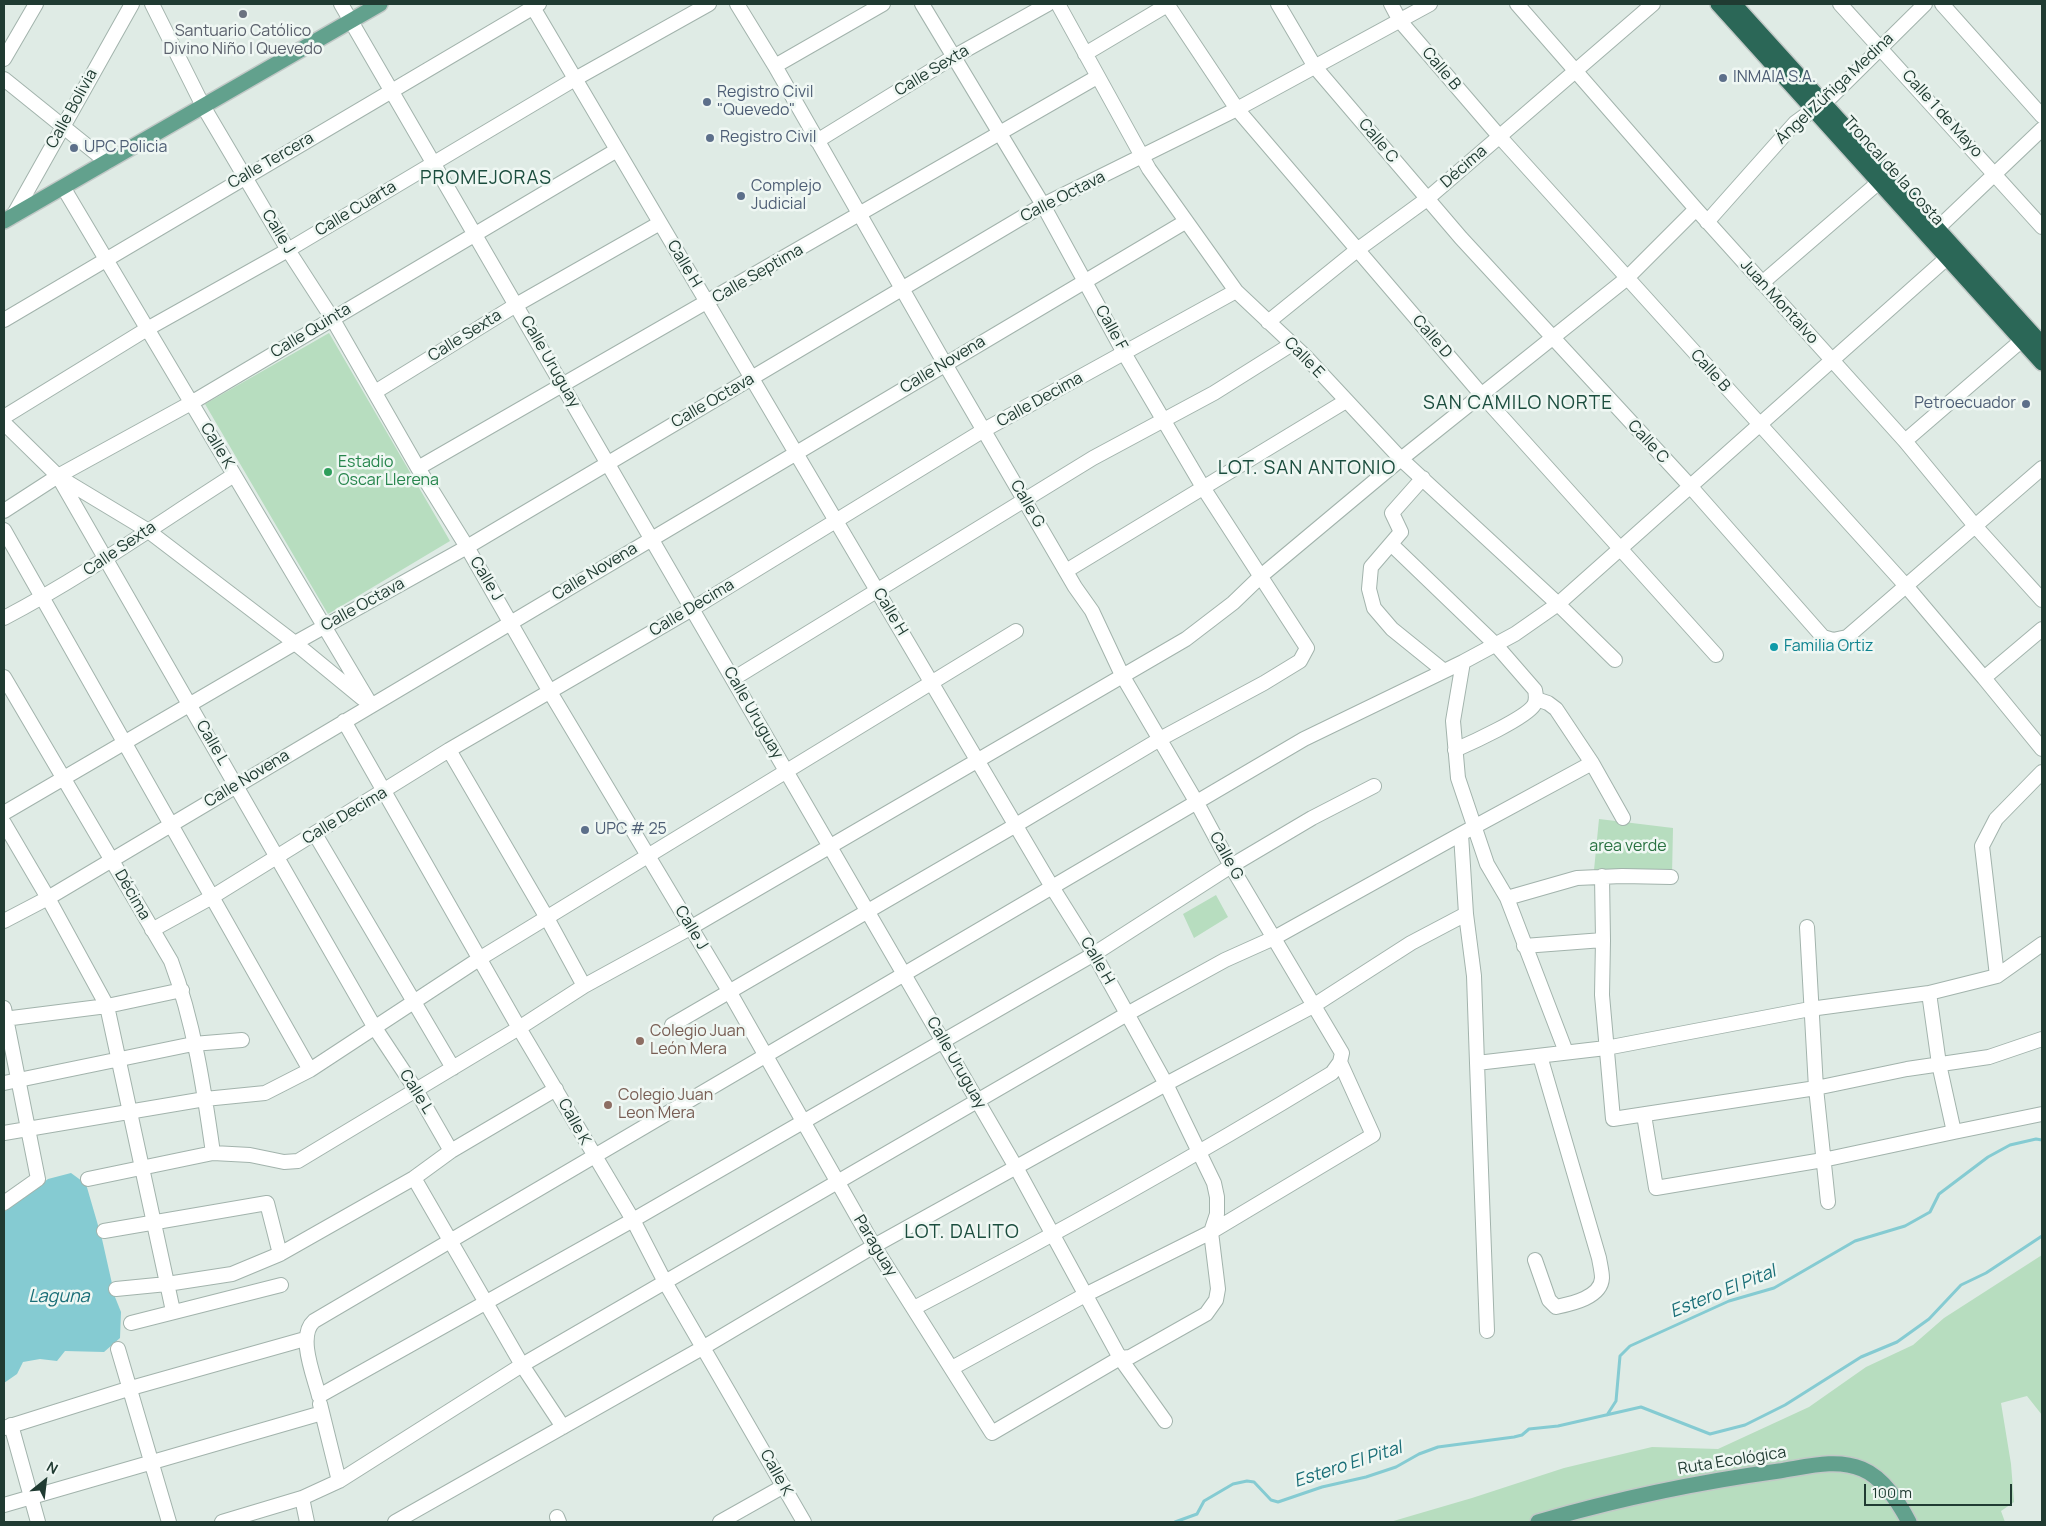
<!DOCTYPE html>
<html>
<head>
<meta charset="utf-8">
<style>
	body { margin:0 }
	#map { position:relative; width:2046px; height:1526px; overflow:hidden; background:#dfebe5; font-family:Manrope,sans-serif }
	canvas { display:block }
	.frame { position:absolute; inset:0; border:5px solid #203b32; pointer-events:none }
	.north { position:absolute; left:20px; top:1456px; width:50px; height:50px; -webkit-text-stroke:4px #eff7f3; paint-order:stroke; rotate:29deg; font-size:14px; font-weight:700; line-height:20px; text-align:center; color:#203b32 }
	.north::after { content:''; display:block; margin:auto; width:18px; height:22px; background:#203b32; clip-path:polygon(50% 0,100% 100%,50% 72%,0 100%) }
	.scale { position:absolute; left:1864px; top:1484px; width:148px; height:22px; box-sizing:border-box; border:2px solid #203b32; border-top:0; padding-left:6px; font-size:15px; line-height:18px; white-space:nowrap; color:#203b32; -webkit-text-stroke:4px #eff7f3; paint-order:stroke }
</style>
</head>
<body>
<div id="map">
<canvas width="2046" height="1526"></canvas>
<div class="frame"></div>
<div class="north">N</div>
<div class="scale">100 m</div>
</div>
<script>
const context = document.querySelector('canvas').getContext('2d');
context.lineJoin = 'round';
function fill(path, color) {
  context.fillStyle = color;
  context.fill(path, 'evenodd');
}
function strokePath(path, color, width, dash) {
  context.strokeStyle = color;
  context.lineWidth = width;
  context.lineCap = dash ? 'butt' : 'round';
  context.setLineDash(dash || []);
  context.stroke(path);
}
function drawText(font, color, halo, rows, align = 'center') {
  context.font = font + ' Manrope,sans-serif';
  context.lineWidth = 5;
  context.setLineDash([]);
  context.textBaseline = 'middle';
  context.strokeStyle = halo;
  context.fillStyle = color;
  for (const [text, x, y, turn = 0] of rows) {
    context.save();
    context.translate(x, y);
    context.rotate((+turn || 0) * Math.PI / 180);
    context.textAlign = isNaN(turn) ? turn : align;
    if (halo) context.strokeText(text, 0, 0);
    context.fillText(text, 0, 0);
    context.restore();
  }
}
fill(new Path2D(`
	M329,333l121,208 -122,73 -123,-210z
	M1599,819l74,9 -1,47 -78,-5z
	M1216,895l12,22 -34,21 -11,-24z
	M2042,1255v167v-7l-15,-19 -26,7 10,61 3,38 -13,9 4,11h-615l82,-24 92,-30 88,-21 66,2 91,-42 57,-40 47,-22 31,-27z`), '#b7ddbf');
fill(new Path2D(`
	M71,1173l15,11 16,55 13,58 6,15 -1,26 -16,14 -39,-1 -8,10 -17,-2 -17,3 -6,12 -13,9v-171l44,-33z`), '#85cbd2');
strokePath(new Path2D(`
	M1607,1415l9,-14 4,-45 10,-10 99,-45 45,-13 81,-47 50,-15 25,-14 9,-18 49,-37 22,-12 26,-6 6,1
	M1175,1522l22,-8 7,-13 29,-17 14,-3 7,1 17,18 7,2 44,-15 44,-10 30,-10 23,-13 19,-7 76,-10 8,-2 7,-6 29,-3 83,-19 69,27 35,-9 40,-20 76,-48 36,-15 32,-23 32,-34 25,-12 56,-37`), '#85cbd2', 3);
const minor = new Path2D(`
	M152,4l51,102 85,144 44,68 86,150 49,79 83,145 179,299 145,255 118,187 128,-75 10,-1 76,-43 10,-14 2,-11 -7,-57 6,-18v-17l-3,-14 -48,-99 -72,-130 -42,-67 -521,-883
	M341,4l676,1165 103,189 45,63
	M737,4l38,62 170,298 130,223 17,24 30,64 75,128 34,63 111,187 -2,9 -8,11c-138,84 -275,161 -418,235
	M1058,4l91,165 87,122 69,65 96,103 157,145 57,56
	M1167,4l70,105 244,285 235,261
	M1278,4l37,63 146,171 229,248 133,151 10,3 14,-3 195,-169
	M1391,4l9,17 99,115 408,451 77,91 58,-49
	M1517,4l179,205 209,232 71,86 66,73
	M1840,4l202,223
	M1942,4l100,112
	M1085,54l84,-50
	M4,59l32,-55
	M775,66l108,-62
	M4,79l103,83
	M817,141l138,-85 93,-52
	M63,187l308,518
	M13,216l119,-212
	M1707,222l88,-99 37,-27 93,-92
	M1938,228l104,-99
	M1762,283l117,-101
	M4,320l535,-316
	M1268,322l89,-72 70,-51 226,-195
	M375,392l141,-87 144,-82
	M4,417l143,-88 141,-79 287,-171 134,-75
	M4,423l54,53 317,552 41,62 35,61
	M1905,441l124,-107
	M418,468l679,-391
	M59,477l88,53 148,113 67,55
	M1423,478l-31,35 9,19 -30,35 -2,22 5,19 18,21 52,42
	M4,511l54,-35 133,-73 426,-253
	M4,530l306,540
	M1391,544l104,100 40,46c1,5 2,10 -1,15 -8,13 -63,38 -79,45
	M1066,571l280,-170
	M4,618c80,-42 153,-94 230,-143
	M1463,662l-10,59 5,57 29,86 20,34 59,154
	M4,677l167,284c23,61 33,128 42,192l37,2 34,7 14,-1 221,-133 65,-42 106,-58 496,-289 47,-36 28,-27 140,-117 225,-180 70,-70
	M1984,678l58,71
	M733,679l360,-221 121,-65 78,-49
	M1536,699l12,4 8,6 36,54 31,55
	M344,721l175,307 114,192 32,62 139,240
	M449,750l98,168 37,68
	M1374,786l-62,32 -81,48 -137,88 -461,266 -314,176c-5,-20 -22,-60 -5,-75l990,-582 159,-77 52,-28 43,-30 390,-347
	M4,813l291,-170 172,-96 576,-342 194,-96 193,-105
	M4,823l44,75 59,108 66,305
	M315,834l138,234
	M1461,834l5,80 8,62 3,87
	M1602,876l1,64
	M1507,898l70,-20 45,-2 49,1
	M4,921l44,-23 1137,-676
	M1807,927l9,161 91,-19 82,-12 53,-18
	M152,930l60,-33 237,-147 243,-141 292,-179 252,-139
	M1524,946l79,-6 -1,55 11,124 203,-31 12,114
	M1997,976l-15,-130 14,-27 46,-47
	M1929,993l10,71 15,68 88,-18
	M4,1008l34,171 -34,24
	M4,1019l103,-13 75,-16
	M672,1025l344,-200 144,-86 104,-56 36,-22 7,-13 -103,-159 -80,-136 -81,-148 -121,-201
	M4,1083l189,-39 49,-4
	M1644,1115l12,73 167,-28 131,-28
	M4,1133l201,-34 60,-6 45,-23 169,-111 537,-328
	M414,1178l108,187 41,62
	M88,1179l125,-26
	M104,1231l163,-28 13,51
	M1535,1260l14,40 7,7c14,-3 45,-9 46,-29 0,-6 -2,-14 -3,-20l-59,-202
	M116,1289l51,-5 65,-10 48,-20 134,-76 37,-27 105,-62
	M131,1323l150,-38
	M1487,1331l-10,-268 129,-15 204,-39 119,-16 68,-17 45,-32
	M118,1349l51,173
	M952,1368l133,-73 126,-63 162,-97 -33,-73
	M320,1404l19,77
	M11,1425l27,97
	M4,1428l127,-40 174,-49
	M302,1498l5,24
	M4,1505l318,-92
	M557,1517l2,5
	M222,1522l80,-24 37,-17 183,-116 605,-351 98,-54 49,-22 187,-104 131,-71
	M395,1522l309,-175 170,-101 292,-162 147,-78 98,-63 55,-29
	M720,1522l64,-36`);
const major = new Path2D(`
	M4,221l376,-217
	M1538,1522c79,-23 160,-40 241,-51 27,-4 57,-13 83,-2 22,9 37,34 47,53`);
const highway = new Path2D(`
	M1718,4l324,359
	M1734,4l308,340`);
strokePath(minor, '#a2b3ac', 16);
strokePath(major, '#c1c8c6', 18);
strokePath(highway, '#c1c8c6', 18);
strokePath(minor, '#fff', 14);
strokePath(major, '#62a18d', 15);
strokePath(highway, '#2b6757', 15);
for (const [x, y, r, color] of [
	[243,14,5,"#6b7280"],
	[1723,78,5,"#5c6f8a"],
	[707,102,5,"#5c6f8a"],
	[710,138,5,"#5c6f8a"],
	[74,148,5,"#5c6f8a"],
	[741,196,5,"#5c6f8a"],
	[2026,404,5,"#5c6f8a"],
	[328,472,5,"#2e9e5b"],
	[1774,647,5,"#0f9aa8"],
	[585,830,5,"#5c6f8a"],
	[640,1041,5,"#8d6e63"],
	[608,1105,5,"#8d6e63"]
]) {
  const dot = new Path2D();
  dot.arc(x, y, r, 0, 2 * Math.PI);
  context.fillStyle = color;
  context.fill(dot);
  strokePath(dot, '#eff7f3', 2);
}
drawText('16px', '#5b616d', '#eff7f3', [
	["Santuario Católico",243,32],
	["Divino Niño | Quevedo",243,50]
]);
drawText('16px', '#203b32', '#eff7f3', [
	["Calle B",1441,69,50],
	["Calle Sexta",932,71,-31],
	["Ángel Zúñiga Medina",1835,89,-43],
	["Calle Bolivia",72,109,-61],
	["Calle 1 de Mayo",1942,114,48],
	["Calle C",1378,141,50],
	["Calle Tercera",271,161,-30],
	["Décima",1464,167,-41],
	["Troncal de la Costa",1893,171,48],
	["Calle Octava",1063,197,-27],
	["Calle Cuarta",356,209,-31],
	["Calle J",278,232,59],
	["Calle H",684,264,59],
	["Calle Septima",758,274,-30],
	["Juan Montalvo",1779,302,48],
	["Calle F",1111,328,61],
	["Calle Quinta",311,331,-31],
	["Calle Sexta",465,336,-32],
	["Calle D",1432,337,49],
	["Calle E",1304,358,46],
	["Calle Uruguay",550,362,60],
	["Calle Novena",943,365,-31],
	["Calle B",1710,371,48],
	["Calle Decima",1040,400,-29],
	["Calle Octava",713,401,-30],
	["Calle C",1648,442,47],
	["Calle K",217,446,59],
	["Calle G",1027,504,60],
	["Calle Sexta",120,549,-34],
	["Calle Novena",595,572,-31],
	["Calle J",486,579,59],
	["Calle Octava",363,605,-29],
	["Calle Decima",692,608,-31],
	["Calle H",890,612,59],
	["Calle Uruguay",753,713,60],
	["Calle L",212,743,60],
	["Calle Novena",247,779,-31],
	["Calle Decima",345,816,-31],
	["Calle G",1226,856,61],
	["Décima",132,895,60],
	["Calle J",691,928,59],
	["Calle H",1097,961,60],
	["Calle Uruguay",956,1063,60],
	["Calle L",416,1092,58],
	["Calle K",574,1122,61],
	["Paraguay",875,1246,59],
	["Ruta Ecológica",1732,1461,-9],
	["Calle K",776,1473,61]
]);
drawText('16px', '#4e5e75', '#eff7f3', [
	["INMAIA S.A.",1733,78],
	["Registro Civil",717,93],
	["\"Quevedo\"",717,111],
	["Registro Civil",720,138],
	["UPC Policia",84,148],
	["Complejo",751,187],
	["Judicial",751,205],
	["Petroecuador",2016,404,"right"],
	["UPC # 25",595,830]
], 'left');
drawText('16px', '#27864d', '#eff7f3', [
	["Estadio",338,463],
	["Oscar Llerena",338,481]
], 'left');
drawText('16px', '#0d838f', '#eff7f3', [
	["Familia Ortiz",1784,647]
], 'left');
drawText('16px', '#297241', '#eff7f3', [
	["area verde",1628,847]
]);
drawText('16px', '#785e54', '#eff7f3', [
	["Colegio Juan",650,1032],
	["León Mera",650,1050],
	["Colegio Juan",618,1096],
	["Leon Mera",618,1114]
], 'left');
drawText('italic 18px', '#196e77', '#eff7f3', [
	["Estero El Pital",1723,1292,-22],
	["Laguna",59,1297],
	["Estero El Pital",1348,1465,-18]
]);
context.letterSpacing = '1px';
drawText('19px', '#1b4d3e', '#eff7f3', [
	["PROMEJORAS",486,179],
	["SAN CAMILO NORTE",1518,404],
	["LOT. SAN ANTONIO",1307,469],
	["LOT. DALITO",962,1233]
]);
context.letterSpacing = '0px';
</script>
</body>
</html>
